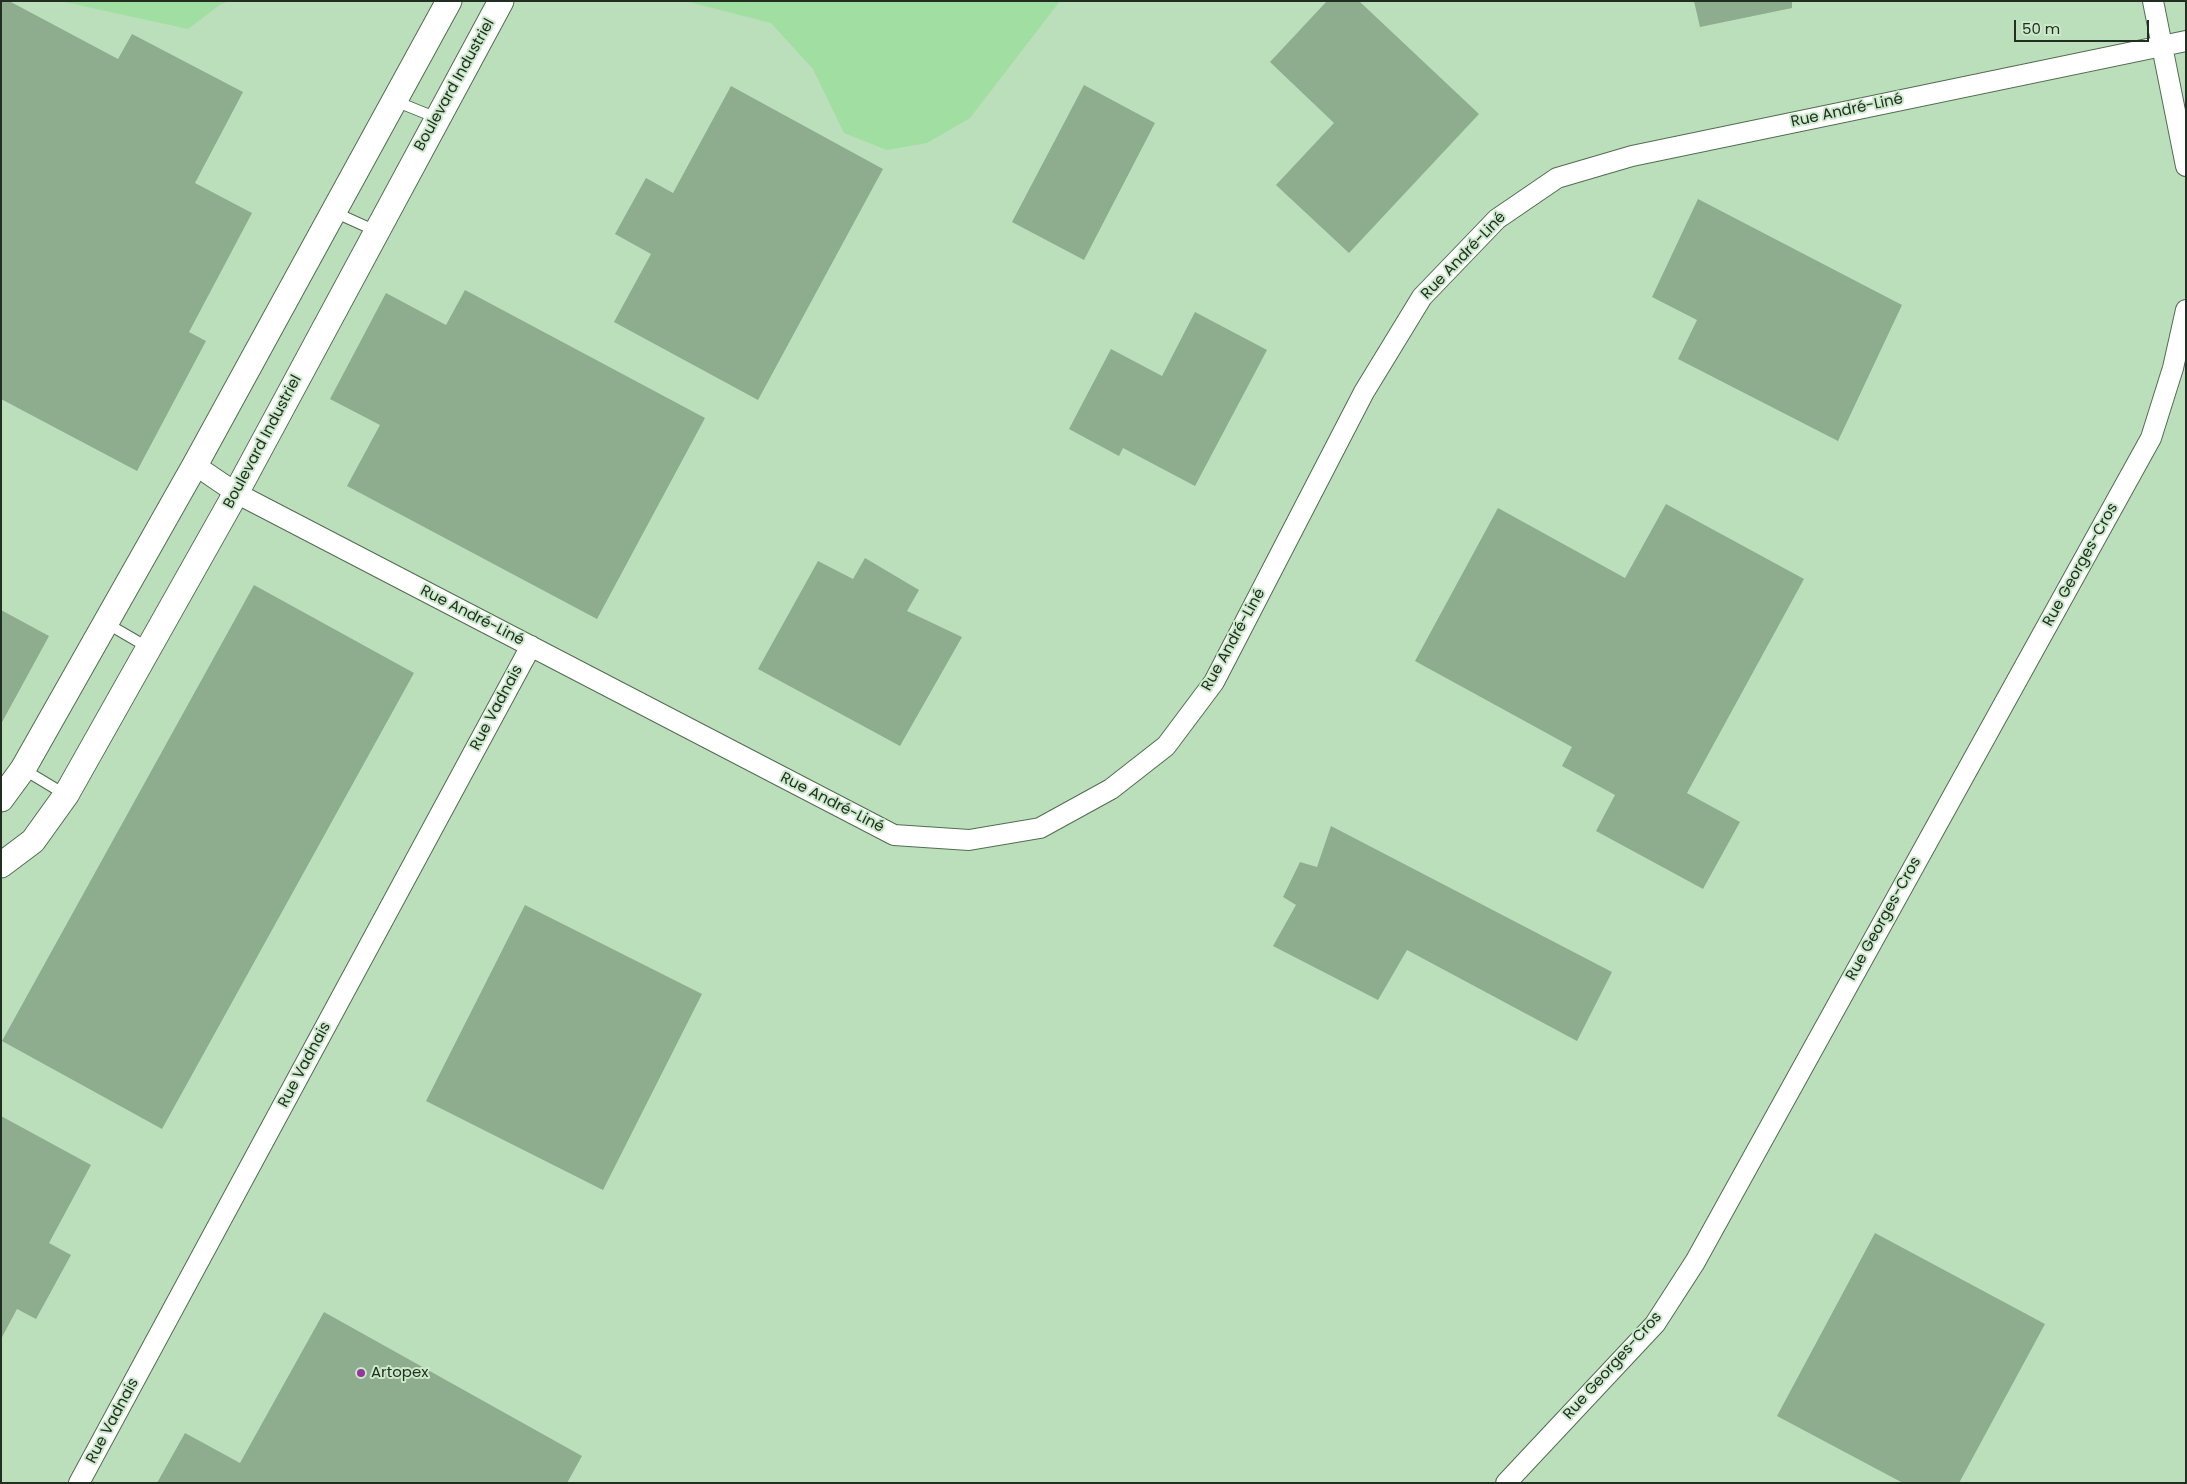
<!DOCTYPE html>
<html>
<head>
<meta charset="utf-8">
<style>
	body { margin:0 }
	#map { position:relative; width:2187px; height:1484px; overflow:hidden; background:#cbeaca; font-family:Poppins,sans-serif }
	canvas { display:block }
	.frame { position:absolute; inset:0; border:2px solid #222e22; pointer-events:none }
	.scale { position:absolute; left:2014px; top:20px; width:135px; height:22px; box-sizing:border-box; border:2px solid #222e22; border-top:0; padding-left:6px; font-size:15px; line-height:18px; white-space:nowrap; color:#222e22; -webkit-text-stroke:4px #cbeaca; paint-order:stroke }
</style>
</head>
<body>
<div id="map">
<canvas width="2187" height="1484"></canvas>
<div class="frame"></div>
<div class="scale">50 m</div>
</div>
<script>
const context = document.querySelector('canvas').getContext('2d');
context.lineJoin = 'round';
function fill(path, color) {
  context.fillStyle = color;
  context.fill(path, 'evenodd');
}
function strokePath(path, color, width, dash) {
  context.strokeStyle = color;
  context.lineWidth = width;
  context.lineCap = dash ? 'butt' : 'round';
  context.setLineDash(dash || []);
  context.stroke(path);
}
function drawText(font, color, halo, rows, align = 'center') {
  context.font = font + ' Poppins,sans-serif';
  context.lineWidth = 4;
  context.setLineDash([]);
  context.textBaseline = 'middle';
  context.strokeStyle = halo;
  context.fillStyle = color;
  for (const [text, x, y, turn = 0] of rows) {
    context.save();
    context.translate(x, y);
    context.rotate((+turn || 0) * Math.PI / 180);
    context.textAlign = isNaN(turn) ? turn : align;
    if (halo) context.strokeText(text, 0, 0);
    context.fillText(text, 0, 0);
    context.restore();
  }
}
fill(new Path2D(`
	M1,1h2185v1482h-2185z`), '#bbdfbb');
fill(new Path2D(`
	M60,1h170l-9,3 -33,25z
	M685,1h375l-90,117 -43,25 -40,7 -43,-17 -31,-64 -42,-46z`), '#a1dea1');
fill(new Path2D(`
	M1,1h8l109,58 14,-25 111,58 -48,91 57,30 -63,119 17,9 -69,130 -136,-72z
	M1327,1h32l120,113 -130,139 -73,-68 58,-62 -64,-61z
	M1694,1h98v7l-92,19z
	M1084,85l71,38 -71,137 -72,-38z
	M731,86l152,83 -125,231 -144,-78 37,-68 -36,-20 31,-56 27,15z
	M1698,199l204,106 -64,136 -160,-82 19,-39 -45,-23z
	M465,290l240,128 -108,201 -250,-133 33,-61 -50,-26 56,-106 60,32z
	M1195,312l72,38 -72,136 -72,-38 -4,8 -50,-27 42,-80 51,27z
	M1666,504l138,75 -117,214 53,29 -37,67 -107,-58 19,-36 -53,-29 10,-19 -157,-86 83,-153 127,70z
	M865,558l54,32 -12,21 55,26 -62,109 -142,-77 60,-108 35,18z
	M254,585l160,88 -252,456 -160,-88z
	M1,610l48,26 -48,88z
	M1331,826l281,146 -35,69 -170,-91 -29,50 -105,-54 23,-41 -13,-8 17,-35 17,5z
	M525,905l177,89 -99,196 -177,-89z
	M1,1116l90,49 -42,78 22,12 -35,64 -19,-10 -16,30z
	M1875,1233l170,91 -86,159h-56l-126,-67z
	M324,1312l258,144 -15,27h-410l28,-50 55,30z`), '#8eac8e');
const service = new Path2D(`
	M395,101l42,17
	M334,212l42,19
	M106,623l43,25
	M23,769l43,26`);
const minor = new Path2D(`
	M2153,1l33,165
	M195,465l41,28 658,342 75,5 71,-12 71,-39 55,-43 48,-64 150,-290 58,-95 75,-78 60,-41 75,-22 554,-115
	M79,1483l452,-837
	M1506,1483l149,-159 40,-62 456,-824 22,-70 13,-58`);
const tertiary = new Path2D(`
	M1,799l22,-30 172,-304 254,-464
	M1,865l32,-24 33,-46 170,-302 265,-492`);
strokePath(service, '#526d51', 12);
strokePath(minor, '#526d51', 22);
strokePath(tertiary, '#526d51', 27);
strokePath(service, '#fff', 10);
strokePath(minor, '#fff', 20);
strokePath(tertiary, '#fff', 25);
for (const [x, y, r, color] of [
	[361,1373,5,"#95359d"]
]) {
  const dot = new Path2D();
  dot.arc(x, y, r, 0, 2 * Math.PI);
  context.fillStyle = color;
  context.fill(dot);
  strokePath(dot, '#cbeaca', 2);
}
drawText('15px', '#222e22', '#cbeaca', [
	["Boulevard Industriel",455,85,-61],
	["Rue André-Liné",1847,111,-12],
	["Rue André-Liné",1464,256,-46],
	["Boulevard Industriel",263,442,-62],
	["Rue Georges-Cros",2081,565,-61],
	["Rue André-Liné",472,616,27],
	["Rue André-Liné",1234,640,-61],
	["Rue Vadnais",497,708,-62],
	["Rue André-Liné",832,803,27],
	["Rue Georges-Cros",1884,919,-61],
	["Rue Vadnais",305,1065,-62],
	["Rue Georges-Cros",1613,1366,-48],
	["Rue Vadnais",113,1421,-62]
]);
drawText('15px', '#222e22', '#cbeaca', [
	["Artopex",371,1373]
], 'left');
</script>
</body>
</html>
